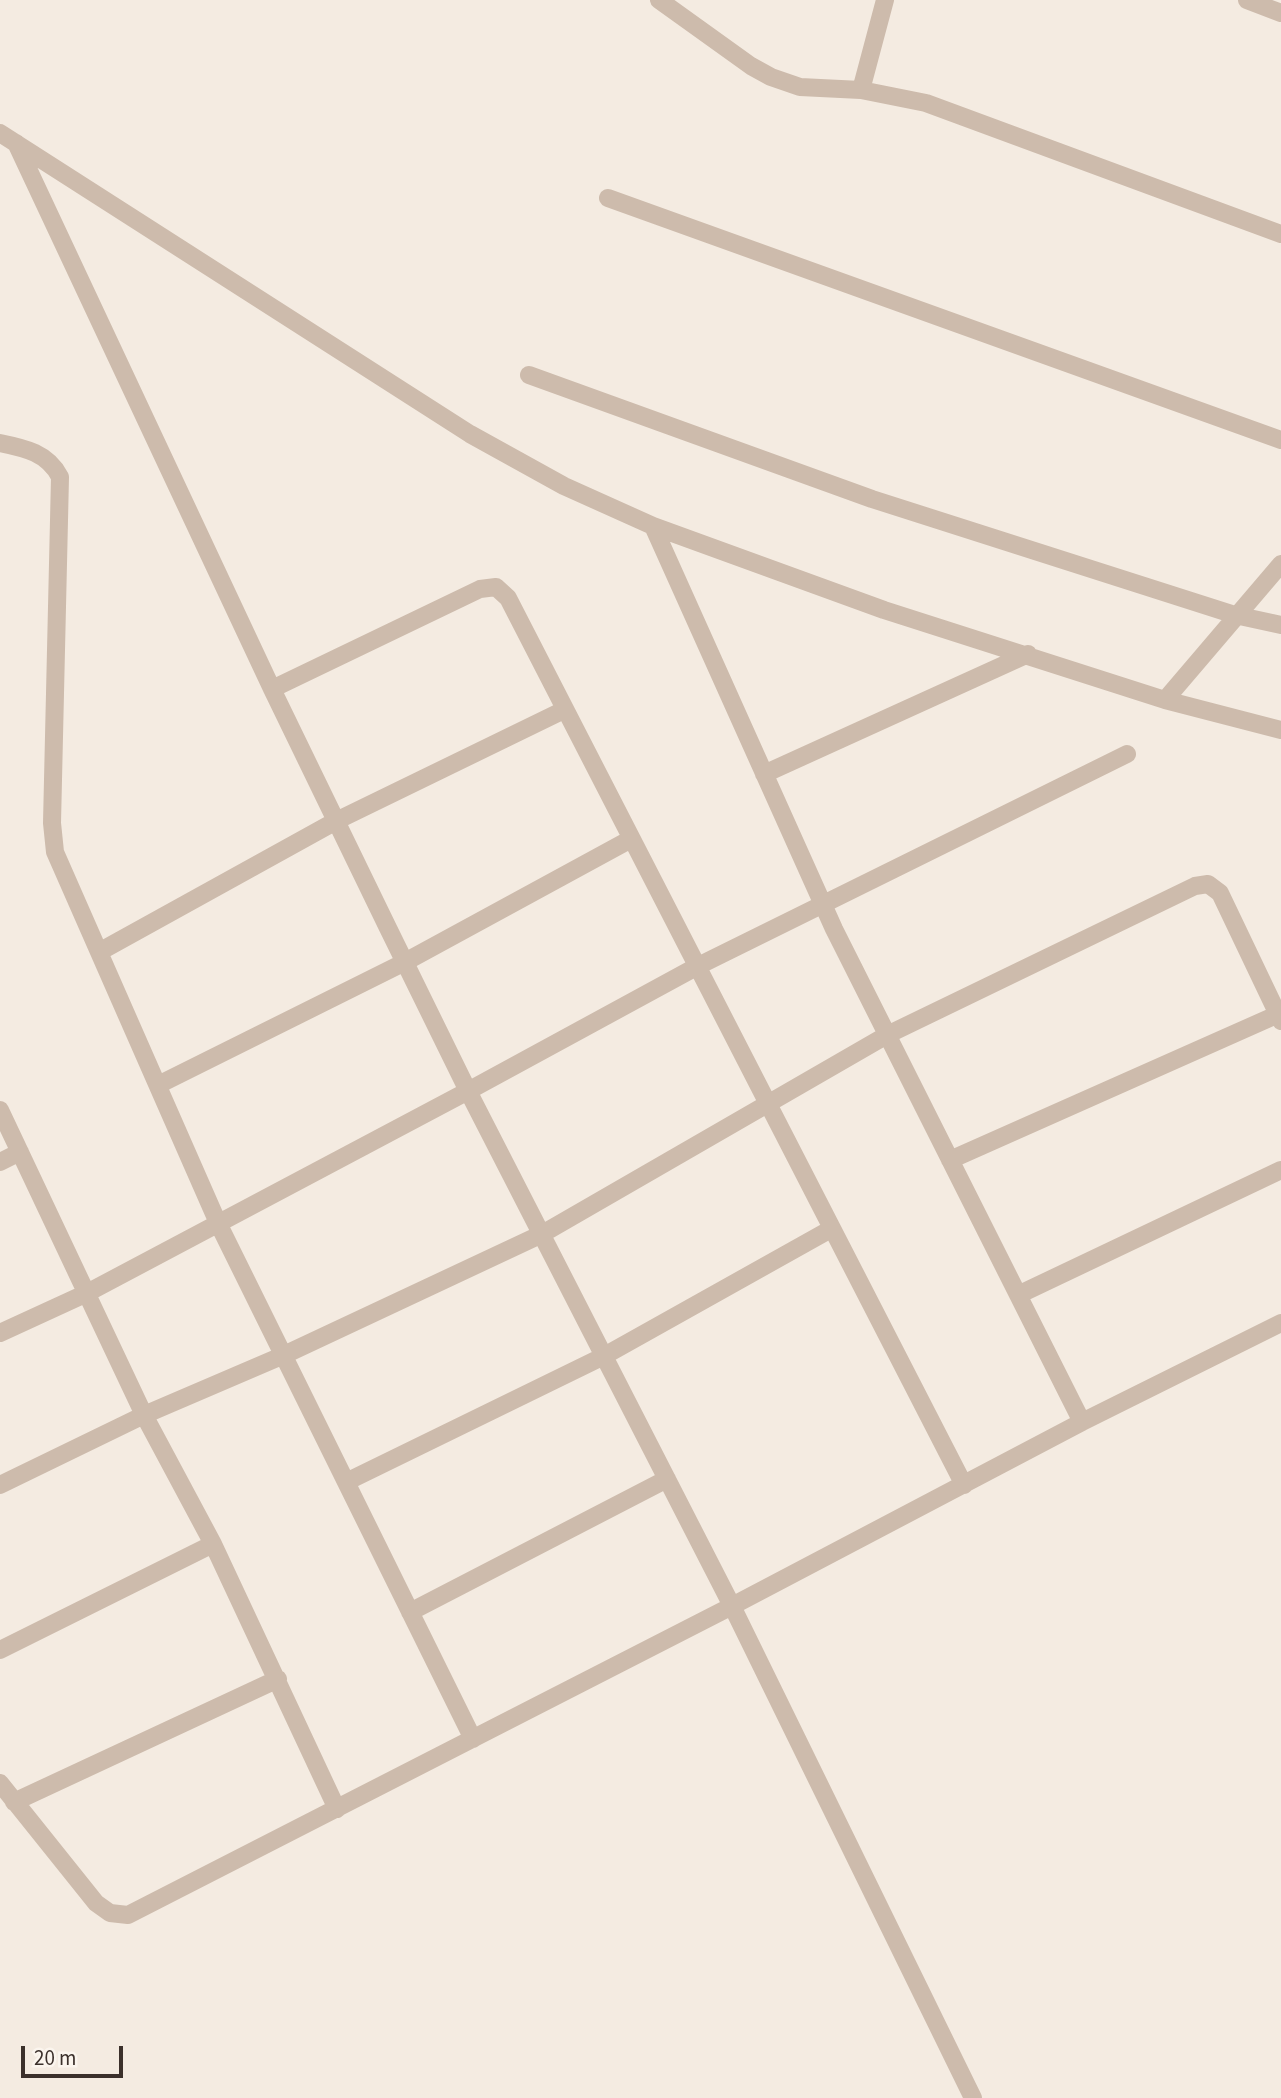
<!DOCTYPE html>
<html>
<head>
<meta charset="utf-8">
<style>
	body { margin:0 }
	#map { position:relative; width:1281px; height:2098px; overflow:hidden; background:#f4ebe1; font-family:"Source Sans 3",sans-serif }
	canvas { display:block }
	.scale { position:absolute; left:21px; top:2046px; width:102px; height:32px; box-sizing:border-box; border:4px solid #3b302b; border-top:0; padding-left:9px; font-size:21px; line-height:24px; white-space:nowrap; color:#3b302b; -webkit-text-stroke:5px #fbf5ee; paint-order:stroke }
</style>
</head>
<body>
<div id="map">
<canvas width="1281" height="2098"></canvas>
<div class="scale">20 m</div>
</div>
<script>
const context = document.querySelector('canvas').getContext('2d');
context.lineJoin = 'round';
function strokePath(path, color, width, dash) {
  context.strokeStyle = color;
  context.lineWidth = width;
  context.lineCap = dash ? 'butt' : 'round';
  context.setLineDash(dash || []);
  context.stroke(path);
}
strokePath(new Path2D(`
	M659,0l92,66 20,11 29,10 61,3 65,13 355,131
	M1247,0l34,13
	M861,90l24,-90
	M0,133l470,301 94,52 89,40 231,84 281,90 116,30
	M16,143l256,546 116,239 80,163 264,515 241,492
	M608,198l673,242
	M529,375l343,124 363,116 46,10
	M0,443c25,5 48,10 60,34l-8,346 3,29 163,371 255,516
	M653,526l181,403 248,493
	M272,689l208,-100 16,-2 12,11 456,887
	M1165,700l116,-136
	M764,774l264,-120
	M99,952l237,-131 228,-111
	M158,1085l247,-123 226,-123
	M0,1110l144,305 69,129 124,265
	M950,1160l331,-147
	M0,1162l20,-10
	M1018,1295l263,-125
	M0,1333l87,-40 381,-202 228,-124 431,-213
	M346,1482l258,-126 227,-127
	M0,1485l144,-70 140,-60 258,-121 345,-199 308,-149 13,-2 12,9 61,128
	M410,1612l257,-133
	M0,1650l213,-106
	M0,1783l96,120 14,10 18,2 604,-309 350,-184 199,-99
	M14,1802l264,-123`), '#cdbbac', 18);
</script>
</body>
</html>
